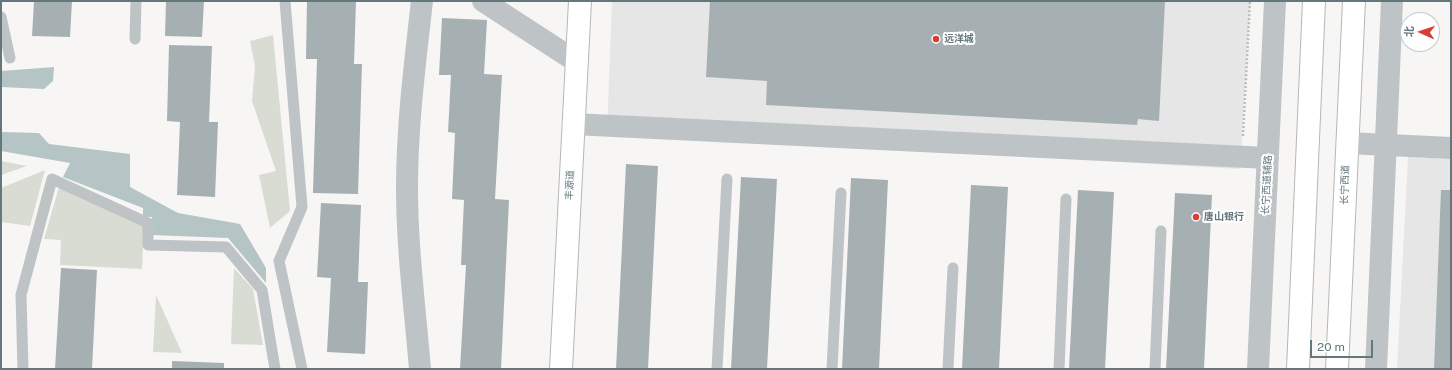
<!DOCTYPE html>
<html>
<head>
<meta charset="utf-8">
<style>
	body { margin:0 }
	#map { position:relative; width:1452px; height:370px; overflow:hidden; background:#f7f6f4; font-family:"Public Sans","Noto Sans SC",sans-serif }
	canvas { display:block }
	.frame { position:absolute; inset:0; border:2px solid #64777d; pointer-events:none }
	.north { position:absolute; left:1400px; top:12px; width:40px; height:40px; box-sizing:border-box; background:#fff; border:1px solid #c1c9cb; border-radius:50%; rotate:273deg; font-size:11px; font-weight:700; line-height:16px; text-align:center; color:#64777d }
	.north::after { content:''; display:block; margin:auto; width:14px; height:18px; background:#d93e32; clip-path:polygon(50% 0,100% 100%,50% 72%,0 100%) }
	.scale { position:absolute; left:1310px; top:340px; width:63px; height:18px; box-sizing:border-box; border:2px solid #64777d; border-top:0; padding-left:5px; font-size:12px; line-height:14px; white-space:nowrap; color:#64777d; -webkit-text-stroke:3px #fff; paint-order:stroke }
</style>
</head>
<body>
<div id="map">
<canvas width="1452" height="370"></canvas>
<div class="frame"></div>
<div class="north">北</div>
<div class="scale">20 m</div>
</div>
<script>
const context = document.querySelector('canvas').getContext('2d');
context.lineJoin = 'round';
function fill(path, color) {
  context.fillStyle = color;
  context.fill(path, 'evenodd');
}
function strokePath(path, color, width, dash) {
  context.strokeStyle = color;
  context.lineWidth = width;
  context.lineCap = dash ? 'butt' : 'round';
  context.setLineDash(dash || []);
  context.stroke(path);
}
function drawText(font, color, halo, rows, align = 'center') {
  context.font = font + ' "Public Sans","Noto Sans SC",sans-serif';
  context.lineWidth = 4;
  context.setLineDash([]);
  context.textBaseline = 'middle';
  context.strokeStyle = halo;
  context.fillStyle = color;
  for (const [text, x, y, turn = 0] of rows) {
    context.save();
    context.translate(x, y);
    context.rotate((+turn || 0) * Math.PI / 180);
    context.textAlign = isNaN(turn) ? turn : align;
    if (halo) context.strokeText(text, 0, 0);
    context.fillText(text, 0, 0);
    context.restore();
  }
}
fill(new Path2D(`
	M612,1h638l-10,168 -633,-36z
	M1408,157l43,2v210h-54z`), '#e5e6e5');
fill(new Path2D(`
	M273,35l17,176 -20,17 -11,-53 17,-4 -24,-70 3,-35 -5,-25z
	M1,161l26,5 -26,9z
	M45,170l-15,56 -29,-4v-34z
	M59,187l85,39 -2,43 -82,-4 1,-25 -17,-1z
	M234,268l19,21 10,56 -32,-1z
	M156,295l26,58 -29,-1z`), '#d8dcd3');
fill(new Path2D(`
	M54,67l-1,14 -9,8 -43,-2v-16z
	M1,132l38,1 10,11 81,10v33l48,26 62,11 26,44v15l-38,-45 -76,-3v-18h-9v-9l-80,-31 7,-14 -69,-12z`), '#b5c4c5');
fill(new Path2D(`
	M34,1h38l-2,36 -38,-1z
	M166,1h38l-2,36 -37,-1z
	M307,1h49l-2,63h8l-4,130 -45,-1 4,-134h-11z
	M710,1h455l-6,120 -21,-2 -1,6 -371,-20 1,-24 -61,-4z
	M442,18l45,2 -3,54 18,1 -7,124 14,1 -8,169h-41l6,-104h-5l3,-65 -12,-1 3,-66 -7,-1 3,-57h-12z
	M169,45l43,1 -3,76h9l-3,75 -38,-2 3,-73 -13,-1z
	M626,164l32,2 -10,203h-32z
	M741,177l36,2 -10,190h-36z
	M851,178l37,2 -9,189h-37z
	M971,185l37,2 -9,182h-37z
	M1078,190l36,2 -9,177h-36z
	M1441,190h10v179h-17z
	M1175,193l37,2 -8,174h-38z
	M321,203l40,2 -3,77h10l-3,72 -38,-2 4,-74 -14,-1z
	M61,268l36,2 -5,99h-37z
	M172,361l52,2v6h-52z`), '#a6b0b3');
const secondary = new Path2D(`
	M561,369l19,-368`);
const primary = new Path2D(`
	M1298,369l16,-368
	M1337,369l17,-368`);
strokePath(secondary, '#b1b8bb', 24);
strokePath(primary, '#b2b8ba', 24);
strokePath(new Path2D(`
	M1243,136l7,-135`), '#b9bdbe', 2.5, [2, 2]);
strokePath(new Path2D(`
	M285,1l17,206 -23,54 23,108
	M1,17l9,41
	M135,39l1,-38
	M23,369l-2,-74 31,-116 96,44v22l78,2 36,43 13,79
	M717,369l10,-190
	M832,369l9,-176
	M948,369l5,-101
	M1059,369l7,-170
	M1155,369l6,-138`), '#bec4c6', 11);
strokePath(new Path2D(`
	M483,1l94,61
	M573,124l695,34
	M1347,143l104,5
	M420,369c-5,-60 -13,-121 -13,-181 0,-63 8,-125 15,-187
	M1258,369l17,-368
	M1376,369l16,-368`), '#bec4c6', 22);
strokePath(secondary, '#fff', 22);
strokePath(primary, '#fff', 22);
for (const [x, y, r, color] of [
	[936,39,4,"#d93e32"],
	[1196,217,4,"#d93e32"]
]) {
  const dot = new Path2D();
  dot.arc(x, y, r, 0, 2 * Math.PI);
  context.fillStyle = color;
  context.fill(dot);
  strokePath(dot, '#fff', 1.5);
}
drawText('bold 10px', '#64777d', '#fff', [
	["远洋城",944,39],
	["唐山银行",1204,217]
], 'left');
drawText('10px', '#64777d', '#fff', [
	["丰源道",570,185,-87],
	["长宁西道辅路",1267,185,-87],
	["长宁西道",1345,185,-88]
]);
</script>
</body>
</html>
